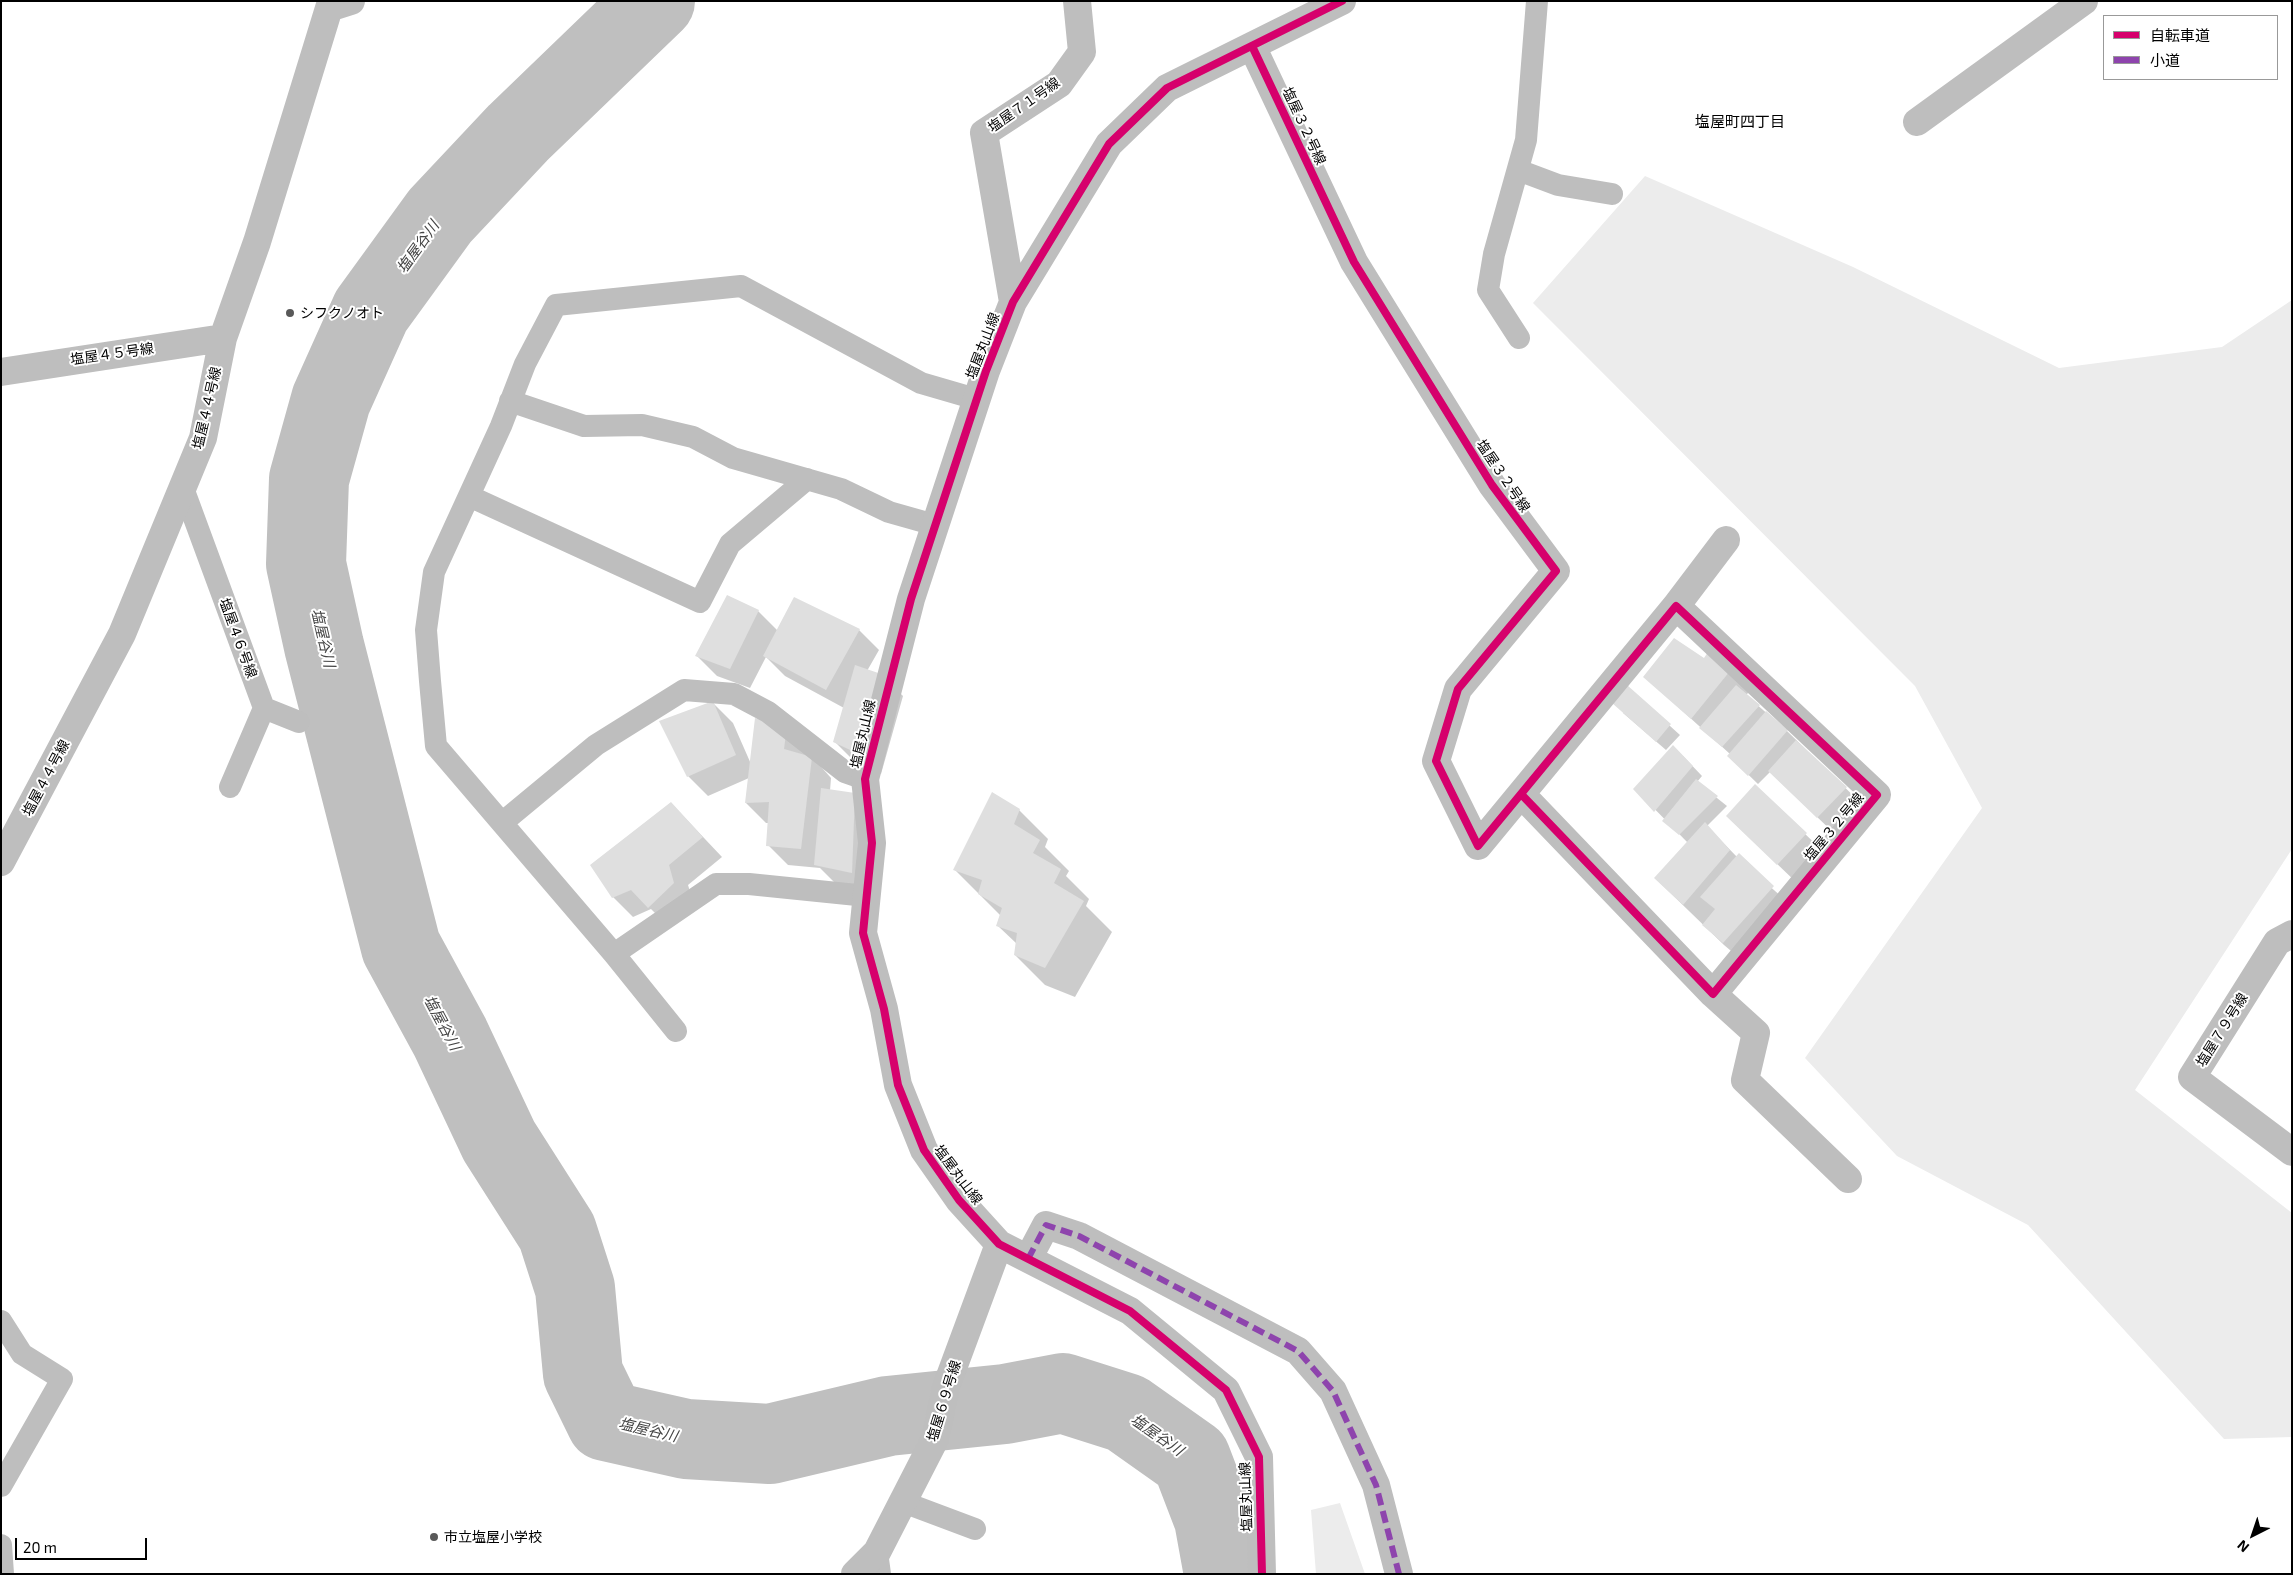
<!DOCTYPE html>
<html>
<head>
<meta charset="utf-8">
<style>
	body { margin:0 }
	#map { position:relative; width:2293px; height:1575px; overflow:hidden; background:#fff; font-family:"Exo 2","Noto Sans JP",sans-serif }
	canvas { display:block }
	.frame { position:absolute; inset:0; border:2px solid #000; pointer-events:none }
	.legend { position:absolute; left:2103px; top:15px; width:175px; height:65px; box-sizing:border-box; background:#fff; border:1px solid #999; margin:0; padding:6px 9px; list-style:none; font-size:15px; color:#000 }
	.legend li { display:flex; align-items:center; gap:10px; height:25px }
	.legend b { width:25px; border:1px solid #999 }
	.north { position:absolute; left:2228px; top:1510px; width:50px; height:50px; -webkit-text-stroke:4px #fff; paint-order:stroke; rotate:221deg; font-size:14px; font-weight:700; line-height:20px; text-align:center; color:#000 }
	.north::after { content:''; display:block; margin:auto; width:18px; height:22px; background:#000; clip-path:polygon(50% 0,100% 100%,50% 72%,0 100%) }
	.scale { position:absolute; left:15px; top:1538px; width:132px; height:22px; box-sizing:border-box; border:2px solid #000; border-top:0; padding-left:6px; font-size:15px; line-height:18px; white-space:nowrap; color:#000; -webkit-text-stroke:4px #fff; paint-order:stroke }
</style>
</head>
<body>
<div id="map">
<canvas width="2293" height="1575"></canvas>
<div class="frame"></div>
<ul class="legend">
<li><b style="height:6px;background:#d6006c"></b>自転車道</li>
<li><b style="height:6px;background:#8e44ad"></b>小道</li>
</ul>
<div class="north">N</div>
<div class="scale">20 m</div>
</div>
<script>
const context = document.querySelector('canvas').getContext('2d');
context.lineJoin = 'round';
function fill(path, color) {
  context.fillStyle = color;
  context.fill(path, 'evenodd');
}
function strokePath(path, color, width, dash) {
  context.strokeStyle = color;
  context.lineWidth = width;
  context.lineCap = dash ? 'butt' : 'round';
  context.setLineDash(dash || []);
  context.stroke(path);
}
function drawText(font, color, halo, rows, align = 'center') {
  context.font = font + ' "Exo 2","Noto Sans JP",sans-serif';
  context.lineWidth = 4;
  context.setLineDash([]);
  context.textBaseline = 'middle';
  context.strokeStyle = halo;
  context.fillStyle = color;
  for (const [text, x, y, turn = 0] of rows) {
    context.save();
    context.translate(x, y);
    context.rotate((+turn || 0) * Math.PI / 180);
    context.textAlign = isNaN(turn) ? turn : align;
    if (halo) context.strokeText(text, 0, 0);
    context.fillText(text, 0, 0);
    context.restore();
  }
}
fill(new Path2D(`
	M1645,176l208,91 206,101 163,-21 70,-47v549l-157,241 157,123v224l-68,2 -196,-214 -131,-69 -92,-98 177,-250 -67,-122 -382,-383z
	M1340,1503l25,71h-49l-5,-64z`), '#ececec');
fill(new Path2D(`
	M758,611l20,20 81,-1 20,20 -12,21 16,5 20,20 -22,78 -26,-12 -20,-20 9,-34 -59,-32 -19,-19 -16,31 -33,-12 -20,-20z
	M1708,654l41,38 -3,3 41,36 79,77 -28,29 -68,-65 -12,12 -29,-28 1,-2 -85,-77 59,-18z
	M1627,687l53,48 -14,15 -43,-37z
	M713,703l20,20 18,41 36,-36 44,50 -1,13 24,3 18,98 -36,-8 -16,-16 -32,-3 -20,-20 1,-22h-3l-20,-20 3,-25 -41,18 -20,-20z
	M1683,756l19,20 -5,6 30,24 -20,20 30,31 56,50 -49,55 -20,-17 -69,-67 33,-35 -53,-54z
	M1755,786l71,68 -28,30 -50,-48z
	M671,803l51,54 -34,28 6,19 -25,23 -18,-18 -18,8 -20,-20z
	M1019,810l29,29 -3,8 24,24 -3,5 23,23 -3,7 26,26 -37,65 -30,-12 -30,-30 2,-11 -19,-18 3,-10 -46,-46z`), '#0003');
strokePath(new Path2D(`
	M655,1l-137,132 -78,83 -69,95 -40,89 -22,79 -3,85 18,82 77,301 49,90 49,104 58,91 18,56 8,86 23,47 80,18 84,5 118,-28 117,-12 58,-11 63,20 65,46 23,60 10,55`), '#bfbfbf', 80);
fill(new Path2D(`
	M727,595l32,15 -29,59 -35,-13z
	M794,597l66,32 -34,61 -63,-34z
	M1674,638l30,20 4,-6 22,19 -39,48 -48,-42z
	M855,665l29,10 -23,80 -28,-13z
	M1627,685l44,39 -15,18 -44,-39z
	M1736,685l24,20 -38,42 -23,-19z
	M713,701l23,54 -49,22 -28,-56z
	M1766,711l22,19 -40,46 -21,-20z
	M755,718l32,8 -3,23 28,8 -11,92 -35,-3 3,-44 -24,1z
	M1796,740l51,47 -30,31 -49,-47z
	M1673,745l20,21 -39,46 -21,-23z
	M1696,779l22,17 -39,39 -17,-14z
	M1755,784l52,49 -30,32 -51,-49z
	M821,788l34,5 -3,80 -38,-8z
	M992,792l28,17 -6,15 26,16 -7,13 28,16 -7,14 30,18 -39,67 -31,-13 3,-22 -21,-7 6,-18 -24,-14 4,-14 -29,-10z
	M671,802l32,35 -34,28 5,18 -26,25 -17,-18 -19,8 -22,-33z
	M1705,822l25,28 -47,55 -29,-27z
	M1739,853l35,33 -51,57 -21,-18 13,-16 -15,-12z`), '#dfdfdf');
strokePath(new Path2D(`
	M1518,170l40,15 54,9
	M1519,338l-31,-48 6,-36 32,-114 11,-139
	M510,401l74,25 58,-1 51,12 40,21 108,31 48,23 46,13
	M183,488l81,220 -34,79
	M469,496l231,106 30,-58 77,-65
	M264,708l35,14
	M503,822l93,-77 88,-55 50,4 34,18 77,60 20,7
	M867,896l-118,-12h-33l-102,70 -178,-208 -6,-65 -4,-51 8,-58 67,-146 24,-62 31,-59 185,-19 180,97 55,16
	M614,954l62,77
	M1,1321l21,33 40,25 -61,107
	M903,1502l72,27
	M1,1545l2,29
	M877,1552l3,22`), '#bebebe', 22);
strokePath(new Path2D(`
	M1252,46l102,216 138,223 64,86 -98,118 -22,72 42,85 198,-240 201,189 -164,199 -192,-200
	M1917,122l167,-121
	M1013,302l-29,-169 75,-49 23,-32 -5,-51
	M1,372l222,-34
	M1676,606l50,-66
	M1,862l121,-228 81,-196 20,-100 34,-96 72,-234 22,-7
	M2292,934l-15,8 -85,135 100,75
	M1713,994l43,39 -11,47 103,99
	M1028,1259l18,-34 33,11 219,115 35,40 43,94 23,89
	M855,1574l22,-22 58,-113 11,-52 53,-143
	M1262,1574l-3,-117 -33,-67 -96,-79 -131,-67 -40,-44 -35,-50 -26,-65 -14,-76 -21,-76 9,-90 -7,-64 46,-180 75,-228 27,-69 96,-158 58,-56 175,-87`), '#bebebe', 28);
strokePath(new Path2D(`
	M1028,1259l18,-34 33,11 219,115 35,40 43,94 23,89`), '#8e44ad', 6, [12, 6]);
strokePath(new Path2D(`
	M1252,46l102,216 138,223 64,86 -98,118 -22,72 42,85 198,-240 201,189 -164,199 -192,-200
	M1262,1574l-3,-117 -33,-67 -96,-79 -131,-67 -40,-44 -35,-50 -26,-65 -14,-76 -21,-76 9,-90 -7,-64 46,-180 75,-228 27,-69 96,-158 58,-56 175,-87`), '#d6006c', 8);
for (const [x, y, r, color] of [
	[290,313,5,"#595959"],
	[434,1537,5,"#595959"]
]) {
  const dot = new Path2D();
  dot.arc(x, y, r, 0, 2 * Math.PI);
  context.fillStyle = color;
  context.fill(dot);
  strokePath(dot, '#fff', 2);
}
drawText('14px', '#000', '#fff', [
	["塩屋７１号線",1024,105,-35],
	["塩屋３２号線",1304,126,65],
	["塩屋丸山線",983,346,-69],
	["塩屋４５号線",112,354,-8],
	["塩屋４４号線",207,408,-77],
	["塩屋３２号線",1503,476,56],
	["塩屋４６号線",238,638,70],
	["塩屋丸山線",863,734,-77],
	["塩屋４４号線",46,778,-62],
	["塩屋３２号線",1834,827,-50],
	["塩屋７９号線",2222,1030,-58],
	["塩屋丸山線",958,1175,53],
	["塩屋６９号線",944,1401,-73],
	["塩屋丸山線",1246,1497,-92]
]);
drawText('14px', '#000', '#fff', [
	["シフクノオト",300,313],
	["市立塩屋小学校",444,1537]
], 'left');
drawText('15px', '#000', '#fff', [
	["塩屋町四丁目",1740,122]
]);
drawText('italic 15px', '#444', '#fff', [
	["塩屋谷川",418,247,-54],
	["塩屋谷川",323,638,77],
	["塩屋谷川",442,1023,62],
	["塩屋谷川",648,1430,13],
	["塩屋谷川",1157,1435,35]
]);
</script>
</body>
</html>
